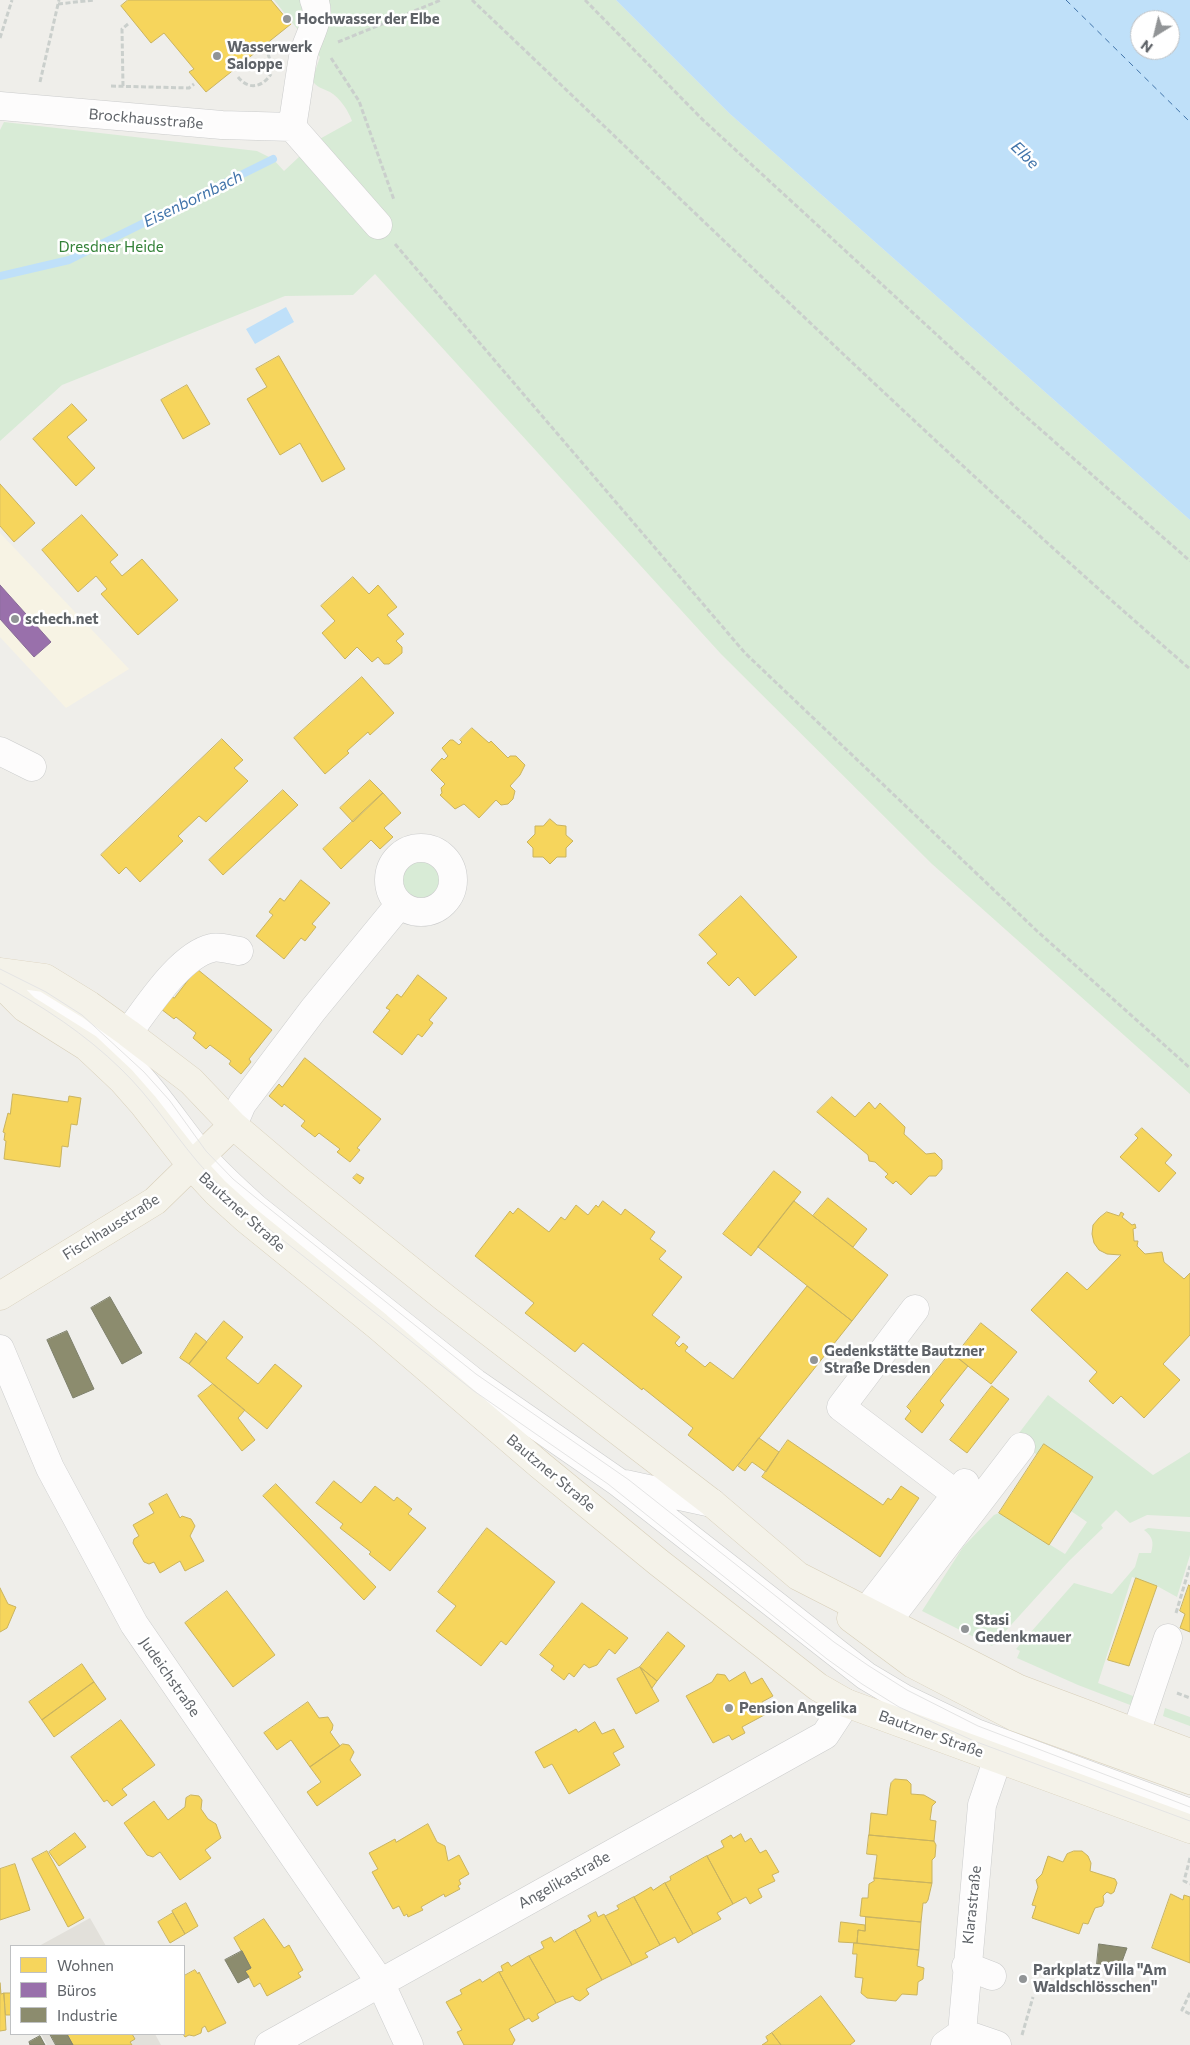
<!DOCTYPE html>
<html>
<head>
<meta charset="utf-8">
<style>
	body { margin:0 }
	#map { position:relative; width:1190px; height:2045px; overflow:hidden; background:#efeeea; font-family:Commissioner,sans-serif }
	canvas { display:block }
	.legend { position:absolute; left:10px; top:1945px; width:175px; height:90px; box-sizing:border-box; background:#fff; border:1px solid #bfc1c3; margin:0; padding:6px 9px; list-style:none; font-size:15px; color:#5f6368 }
	.legend li { display:flex; align-items:center; gap:10px; height:25px }
	.legend b { width:25px; border:1px solid #bfc1c3 }
	.north { position:absolute; left:1130px; top:10px; width:50px; height:50px; box-sizing:border-box; background:#fff; border:1px solid #bfc1c3; border-radius:50%; rotate:216deg; font-size:14px; font-weight:700; line-height:20px; text-align:center; color:#5f6368 }
	.north::after { content:''; display:block; margin:auto; width:18px; height:22px; background:#919496; clip-path:polygon(50% 0,100% 100%,50% 72%,0 100%) }
</style>
</head>
<body>
<div id="map">
<canvas width="1190" height="2045"></canvas>
<ul class="legend">
<li><b style="height:14px;background:#f6d55c"></b>Wohnen</li>
<li><b style="height:14px;background:#9970ab"></b>Büros</li>
<li><b style="height:14px;background:#8c8c6e"></b>Industrie</li>
</ul>
<div class="north">N</div>
</div>
<script>
const context = document.querySelector('canvas').getContext('2d');
context.lineJoin = 'round';
function fill(path, color) {
  context.fillStyle = color;
  context.fill(path, 'evenodd');
}
function strokePath(path, color, width, dash) {
  context.strokeStyle = color;
  context.lineWidth = width;
  context.lineCap = dash ? 'butt' : 'round';
  context.setLineDash(dash || []);
  context.stroke(path);
}
function drawText(font, color, halo, rows, align = 'center') {
  context.font = font + ' Commissioner,sans-serif';
  context.lineWidth = 5;
  context.setLineDash([]);
  context.textBaseline = 'middle';
  context.strokeStyle = halo;
  context.fillStyle = color;
  for (const [text, x, y, turn = 0] of rows) {
    context.save();
    context.translate(x, y);
    context.rotate((+turn || 0) * Math.PI / 180);
    context.textAlign = isNaN(turn) ? turn : align;
    if (halo) context.strokeText(text, 0, 0);
    context.fillText(text, 0, 0);
    context.restore();
  }
}
fill(new Path2D(`
	M0,533l129,136 -63,39 -66,-71z`), '#f7f3e4');
fill(new Path2D(`
	M90,1918l16,28h-67z
	M41,2034h114l6,11h-114z`), '#e2e0da');
fill(new Path2D(`
	M274,0h342l114,114 460,406v574l-258,-230 -211,-210 -346,-380 -22,21 -68,1 -223,89 -62,56v-311l4,-8 253,29 16,8 11,12 32,-30 36,-20c-4,-11 -12,-23 -22,-29 -8,-4 -13,-4 -18,-12l8,-23z
	M399 880a22 22 0 1 1 44 0a22 22 0 1 1-44 0Z
	M1048,1395l105,80 37,-23v65l-43,-2 -17,8 -14,-13 -15,15 2,3 -34,33 -77,85 -70,-35 41,-64 31,-32 5,-2 66,41 22,-32 -16,-11 22,-34 -49,-32 -7,10 -21,-18z
	M1148,1528l42,4v23l-13,42 -20,-11 -25,-9 -34,106 43,16 -3,9 -60,-23 -61,-27 3,-7 -4,-2 58,-66 38,11 23,-27 4,-14h12c3,-11 2,-16 -7,-23z
	M1165,1708l25,9v9l-27,-10z`), '#d8ebd6');
fill(new Path2D(`
	M616,0h574v520l-460,-406zM1140,20h30v30h-30z
	M286,307l8,15 -39,22 -9,-15z`), '#bfe0f9');
const homes = new Path2D(`
	M128,0h143l20,24 -85,68 -17,-20 5,-3 -30,-36 -13,10 -30,-37z
	M279,356l66,113 -23,13 -22,-39 -20,12 -33,-56 20,-12 -11,-18z
	M187,385l23,39 -27,15 -22,-39z
	M72,404l15,16 -20,17 28,31 -19,18 -43,-47z
	M0,484l35,39 -21,19 -14,-16z
	M82,515l36,40 -8,7 12,14 20,-17 36,41 -40,35 -37,-41 6,-5 -11,-13 -18,16 -36,-42z
	M353,577l16,17 9,-9 19,22 -10,8 17,19 -8,7 6,6v6l-13,11h-5l-6,-7 -6,5 -15,-15 -12,12 -23,-26 13,-12 -14,-15z
	M362,677l32,36 -24,22 -2,-3 -21,19 2,2 -24,21 -31,-36z
	M472,728l17,15 2,-2 17,17 2,-2h6l9,9 -5,10 -10,11 5,5 -2,8 -5,5 -7,1 -5,-5 -17,18 -15,-14 -9,5 -15,-14 2,-2 -1,-5 4,-4 -14,-14 11,-12 2,2 4,-4 -6,-8 8,-8h3l6,5 3,-3 -2,-2z
	M222,739l21,21 -9,8 14,13 -42,41 -7,-6 -21,20 5,5 -43,41 -14,-15 -7,7 -18,-19z
	M370,780l13,13 -30,29 -13,-14z
	M283,790l15,15 -75,70 -14,-15z
	M383,793l18,20 -17,15 9,9 -13,12 -9,-9 -30,29 -18,-20z
	M550,819l7,6 9,1v9l7,6 -7,7v9h-9l-7,7 -7,-7h-10v-9l-6,-6 8,-8v-8h8z
	M301,880l29,23 -18,21 4,3 -11,14 -4,-3 -17,21 -28,-23 17,-21 -4,-3 11,-14 4,3z
	M741,896l56,61 -42,39 -17,-19 -9,9 -22,-23 10,-9 -18,-19z
	M197,969l75,61 -23,29 2,3 -10,12 -12,-10 2,-3 -21,-16 -4,4 -13,-11 3,-5 -20,-16 -2,2 -13,-10 10,-13 3,2z
	M418,975l29,23 -18,22 4,3 -11,14 -4,-3 -16,21 -29,-23 17,-22 -4,-2 11,-14 4,3z
	M305,1058l76,61 -24,29 3,2 -10,12 -13,-10 3,-3 -21,-16 -4,4 -14,-11 4,-5 -21,-17 -2,3 -13,-11 10,-12 3,3z
	M13,1094l55,8 1,-6 12,2 -4,27 -6,-1 -3,23 -6,-1 -2,21 -56,-8 2,-18 -2,-1 1,-7 -2,-1 5,-19 2,1z
	M832,1097l23,20 14,-15 6,7 5,-6 25,24 -1,7 22,20 9,-1 7,7v9l-6,7h-7l-18,19 -15,-14 -3,3 -8,-7 3,-3 -13,-12 -6,-1 -1,-6 -51,-43z
	M1142,1128l30,27 -7,8 11,10 -17,19 -39,-35 18,-19 -3,-3z
	M774,1171l27,21 -50,64 -28,-22z
	M357,1174l7,4 -4,6 -7,-6z
	M828,1198l39,31 -14,18 -40,-31z
	M603,1201l18,14 4,-6 30,23 -5,7 16,12 -7,8 23,18 -30,38 28,22 -5,6 4,4 4,-4 5,4 -3,4 20,16 5,-5 23,17 74,-93 45,35 -119,150 -45,-36 5,-7 -50,-40 -1,2 -59,-47 -8,9 -50,-39 9,-10 -59,-47 35,-45 3,3 5,-6 31,24 12,-15 4,3 11,-15 12,10 8,-10 2,2z
	M794,1201l94,74 -36,46 -94,-74z
	M1107,1212l12,4 2,-4 3,2 -2,3 10,8 3,-1 1,4 -3,1 1,12h4l-1,5 8,8 17,-2 2,10 20,17 6,-6v62l-27,29 17,16 -36,38 -23,-22 -8,8 -24,-23 8,-9 -66,-62 36,-38 20,18 34,-35 -14,-1 -8,-4 -5,-7 -2,-9 1,-9 6,-7z
	M224,1321l19,16 -17,21 32,26 17,-20 27,22 -35,43 -78,-65z
	M981,1323l36,29 -26,32 -36,-28z
	M196,1333l11,9 -18,22 -9,-6z
	M951,1352l17,14 -28,35 4,4 -22,28 -17,-14 6,-8 -4,-4z
	M213,1384l32,26 -7,8 17,22 -13,11 -44,-55z
	M992,1386l17,13 -42,54 -17,-13z
	M759,1438l20,14 -13,20 -14,-10 -7,9 -7,-5z
	M788,1440l95,65 5,-7 3,2 10,-14 18,12 -39,59 -118,-80z
	M1044,1444l49,33 -44,68 -50,-32z
	M334,1481l27,22 14,-17 19,15 3,-4 15,12 -4,5 18,14 -36,43 -21,-17 2,-2 -31,-24 3,-4 -27,-21z
	M276,1484l100,103 -12,13 -101,-104z
	M167,1494l13,24 2,-2 9,3 4,7 -5,10 14,25 -19,10 -5,-10 -20,12 -6,-11 -5,2 -5,-2 -11,-19 1,-4 5,-3 -6,-11 21,-12 -5,-9z
	M487,1528l68,54 -49,63 -5,-4 -20,25 -45,-35 20,-25 -18,-14z
	M1136,1578l21,8 -28,80 -21,-6z
	M1189,1585l1,1v46l-10,-4 5,-14 -5,-3z
	M0,1588l8,16 8,3 -9,21 -7,4z
	M227,1591l48,64 -42,32 -48,-64z
	M582,1603l46,35 -13,16 -6,-5 -12,16 -8,3 -5,-4 -10,13 -5,-4 -5,7 -13,-10 3,-4 -14,-11z
	M668,1632l17,14 -28,35 -17,-14z
	M82,1664l12,18 -52,38 -13,-18z
	M640,1667l17,14 -5,7z
	M640,1667l19,34 -23,13 -19,-35z
	M745,1672l6,12 11,-6 11,18 -11,6 6,11 -26,14 3,6 -13,7 -3,-5 -16,8 -27,-47 26,-14 5,-8 8,1 4,6z
	M94,1682l12,17 -52,38 -12,-17z
	M308,1702l11,16 9,-1 5,8 -1,5 -2,2 10,14 -30,21 -19,-27 -14,10 -13,-17z
	M121,1720l34,45 -33,24 5,6 -15,11 -5,-6 -3,2 -33,-45z
	M595,1722l7,12 12,-5 10,18 -11,6 7,12 -51,29 -17,-30 -8,4 -9,-16 41,-23 2,3z
	M343,1744l6,1 5,7 -4,8 11,15 -44,31 -10,-14 14,-10 -11,-15z
	M895,1779l12,1 4,4v10l13,1 12,7 -4,4 -2,14 6,1 -2,20 -65,-6 2,-22 16,2 3,-27 1,-5z
	M191,1795l8,1 3,4 -1,9 7,10 8,5 5,14 -16,12 6,8 -31,22 -20,-28 -7,5 -6,-2 -23,-32 30,-22 14,19 17,-13 1,-9z
	M428,1824l9,18 8,4 3,15 11,-6 10,19 -10,6 2,4 -3,2 2,3 -15,8 -1,-3 -23,13 2,3 -15,7 -1,-3 -3,2 -5,-10 -6,3 -21,-37 6,-3 -9,-16 26,-14 1,3z
	M75,1833l11,14 -27,19 -10,-14z
	M741,1834l4,8 6,-4 9,15 6,-3 13,22 -7,3 3,6 -17,8 4,8 -12,7 -4,-7 -13,7 -26,-48 17,-9 -3,-6 10,-6 2,3z
	M869,1835l65,6 2,4 -1,12 -3,3v23l-58,-5 3,-23 -10,-1z
	M47,1851l37,67 -16,9 -36,-68z
	M1074,1851h8l6,5 3,7 -1,8 25,8 2,4 -3,9 -3,2 -4,-2 -4,4 1,6 -2,4 -7,2 -7,16 -5,-1 -4,11 -47,-16 4,-12 -4,-1 6,-18 -2,-7 6,-6 6,-18 15,6 4,-8z
	M707,1856l26,48 -16,9 4,6 -28,15 -28,-51 6,-3 -1,-3z
	M15,1864l15,46 -30,10v-51z
	M874,1878l58,5 -4,17 -2,3h-3l-2,19 -61,-6 2,-18h6l1,-14 5,-3z
	M665,1883l28,51 -15,9 -3,-6 -15,8 -26,-48 17,-10 2,3z
	M1171,1894l12,6 1,-5 6,2v66l-38,-15z
	M634,1897l26,48 -15,8 3,4 -16,8 -27,-49 14,-7 -2,-3z
	M186,1903l12,23 -13,8 -13,-23z
	M596,1912l2,5 6,-3 28,51 -30,15 -27,-50 16,-9 -3,-5z
	M173,1913l12,21 -15,9 -12,-21z
	M866,1917l55,5 -2,28 -62,-7 1,-13 7,1z
	M264,1919l20,29 5,-3 14,25 -5,3 3,4 -34,19 -7,-13 -6,4 -5,-10 -4,-6 6,-3 -17,-30z
	M841,1922l24,3v6l-7,-1 -1,13 -18,-1z
	M575,1930l27,50 -16,9 3,5 -9,7 -5,-2 -2,-3 -17,7 -27,-47 15,-8 -3,-6 10,-5 3,5z
	M854,1943l65,7 -2,16 7,2 -1,11 -5,3 -1,13 -15,-1 -6,7 -29,-3 -6,-5 2,-15 -8,-1 2,-23h-4z
	M529,1956l27,47 -19,11 2,4 -7,4 -3,-4 -4,2 -26,-48 4,-1 -2,-5 7,-4 3,4z
	M195,1970l3,4 1,-2 27,51 -18,9 -3,-6 -3,2 -1,5 -7,3 -5,-1 -4,2 -2,-3 1,-58z
	M499,1972l26,48 -16,9 6,11 -3,5h-48l-7,-13 5,-2 -16,-28 16,-8 -2,-4 20,-11 2,3z
	M0,1983l1,11 3,-1 2,37 -6,1z
	M4,1993h7v22h-5z
	M821,1996l34,45 -5,4h-69l-9,-12z
	M772,2033l9,12h-19l6,-4 -2,-4z
	M69,2034h63l3,5 -5,3 2,3h-59l-6,-10z`);
fill(homes, '#f6d55c');
strokePath(homes, '#c9b360', 1);
const offices = new Path2D(`
	M0,585l51,57 -17,15 -34,-38z`);
fill(offices, '#9970ab');
strokePath(offices, '#886c97', 1);
const industry = new Path2D(`
	M110,1297l32,56 -20,11 -31,-56z
	M67,1331l27,58 -21,9 -26,-58z
	M1099,1944l28,4 -7,19 -23,-3z
	M242,1951l9,17 -6,3 4,6 -11,6 -13,-23z
	M50,2034h17l6,11h-17z
	M40,2036l5,9h-15l-1,-3z`);
fill(industry, '#8c8c6e');
strokePath(industry, '#7e806c', 1);
strokePath(new Path2D(`
	M0,276l69,-16 204,-101`), '#bfe0f9', 8);
strokePath(new Path2D(`
	M1066,0l124,122`), '#4174aa', 1, [6, 5]);
const minor = new Path2D(`
	M0,106l222,19 70,2
	M292,127c4,-23 7,-47 11,-70 3,-18 20,-38 11,-57
	M292,127l86,98
	M0,751l32,16
	M389 880a32 32 0 1 1 64 0a32 32 0 1 1-64 0Z
	M0,976c50,27 94,54 134,95 25,26 44,56 67,84 16,19 35,36 54,53l220,175 143,99 248,194 37,22 73,35 214,80
	M128,1033c19,-25 52,-78 84,-85 7,-2 19,2 27,3
	M233,1125l9,-21 71,-94 87,-106
	M915,1309l-74,98 115,87
	M0,1349l50,119 84,156 246,358 29,63
	M625,1484l87,19
	M866,1611l99,-128
	M887,1622l134,-175
	M1136,1733l32,-95
	M966,1966l26,10
	M962,2033l35,12
	M269,2045l556,-310 21,-32
	M945,2045l17,-12 20,-228 16,-47`);
const major = new Path2D(`
	M0,972l45,6 44,27 39,28 63,48 42,44 66,56 146,117 267,205 86,73 219,112 173,65
	M0,983l25,25 62,39 35,33 22,25 47,60 25,27 30,27 132,107 162,139 118,97 160,125 28,16 344,126
	M0,1296l155,-95 78,-76
	M851,1618l62,46 102,53 175,63`);
strokePath(minor, '#cbcccc', 29);
strokePath(major, '#d7ceb8', 29);
strokePath(new Path2D(`
	M472,0c237,225 470,455 718,669
	M585,0l118,120 320,294 167,147
	M58,4l36,-4
	M0,38l12,-38
	M338,42l103,-42
	M268,54l4,12
	M331,58l28,43 35,99
	M238,77c10,13 24,11 33,-3
	M40,82l19,-82
	M111,86l78,2 5,-4
	M123,86l-1,-57 6,-5
	M395,244l350,409 292,278 153,137
	M1176,1613l14,-47
	M1177,1693l13,5
	M1190,1858l-6,23 6,3
	M1190,1993l-8,17 8,4
	M1022,2035l11,-38`), '#cacfcc', 3, [5, 2.5]);
strokePath(minor, '#fdfcfc', 28);
strokePath(major, '#f4f2e9', 28);
strokePath(new Path2D(`
	M0,969l46,23 36,23 62,57 26,29 36,50 27,28 28,23 215,172 153,106 205,162 35,24 38,24 71,36 212,81
	M0,983c44,24 85,51 121,86 29,28 50,61 75,91 17,20 35,37 54,54l224,177 134,93 219,175 35,25 37,23 75,34 216,80`), '#e4e4e4', 1);
for (const [x, y, r, color] of [
	[287,19,5,"#919496"],
	[217,56,5,"#919496"],
	[15,619,5,"#919496"],
	[814,1360,5,"#919496"],
	[965,1629,5,"#919496"],
	[729,1708,5,"#919496"],
	[1023,1979,5,"#919496"]
]) {
  const dot = new Path2D();
  dot.arc(x, y, r, 0, 2 * Math.PI);
  context.fillStyle = color;
  context.fill(dot);
  strokePath(dot, '#fff', 2);
}
drawText('bold 15px', '#5f6368', '#fff', [
	["Hochwasser der Elbe",297,19],
	["Wasserwerk",227,47],
	["Saloppe",227,64],
	["schech.net",25,619],
	["Gedenkstätte Bautzner",824,1351],
	["Straße Dresden",824,1368],
	["Stasi",975,1620],
	["Gedenkmauer",975,1637],
	["Pension Angelika",739,1708],
	["Parkplatz Villa \"Am",1033,1970],
	["Waldschlösschen\"",1033,1987]
], 'left');
drawText('15px', '#5f6368', '#fff', [
	["Brockhausstraße",146,119,5],
	["Bautzner Straße",242,1212,42],
	["Fischhausstraße",111,1227,-32],
	["Bautzner Straße",551,1473,40],
	["Judeichstraße",170,1677,55],
	["Bautzner Straße",931,1734,20],
	["Angelikastraße",564,1880,-29],
	["Klarastraße",972,1905,-84]
]);
drawText('15px', '#348238', '#fff', [
	["Dresdner Heide",111,247]
]);
drawText('italic 16px', '#4174aa', '#fff', [
	["Elbe",1025,155,44],
	["Eisenbornbach",193,199,-26]
]);
</script>
</body>
</html>
